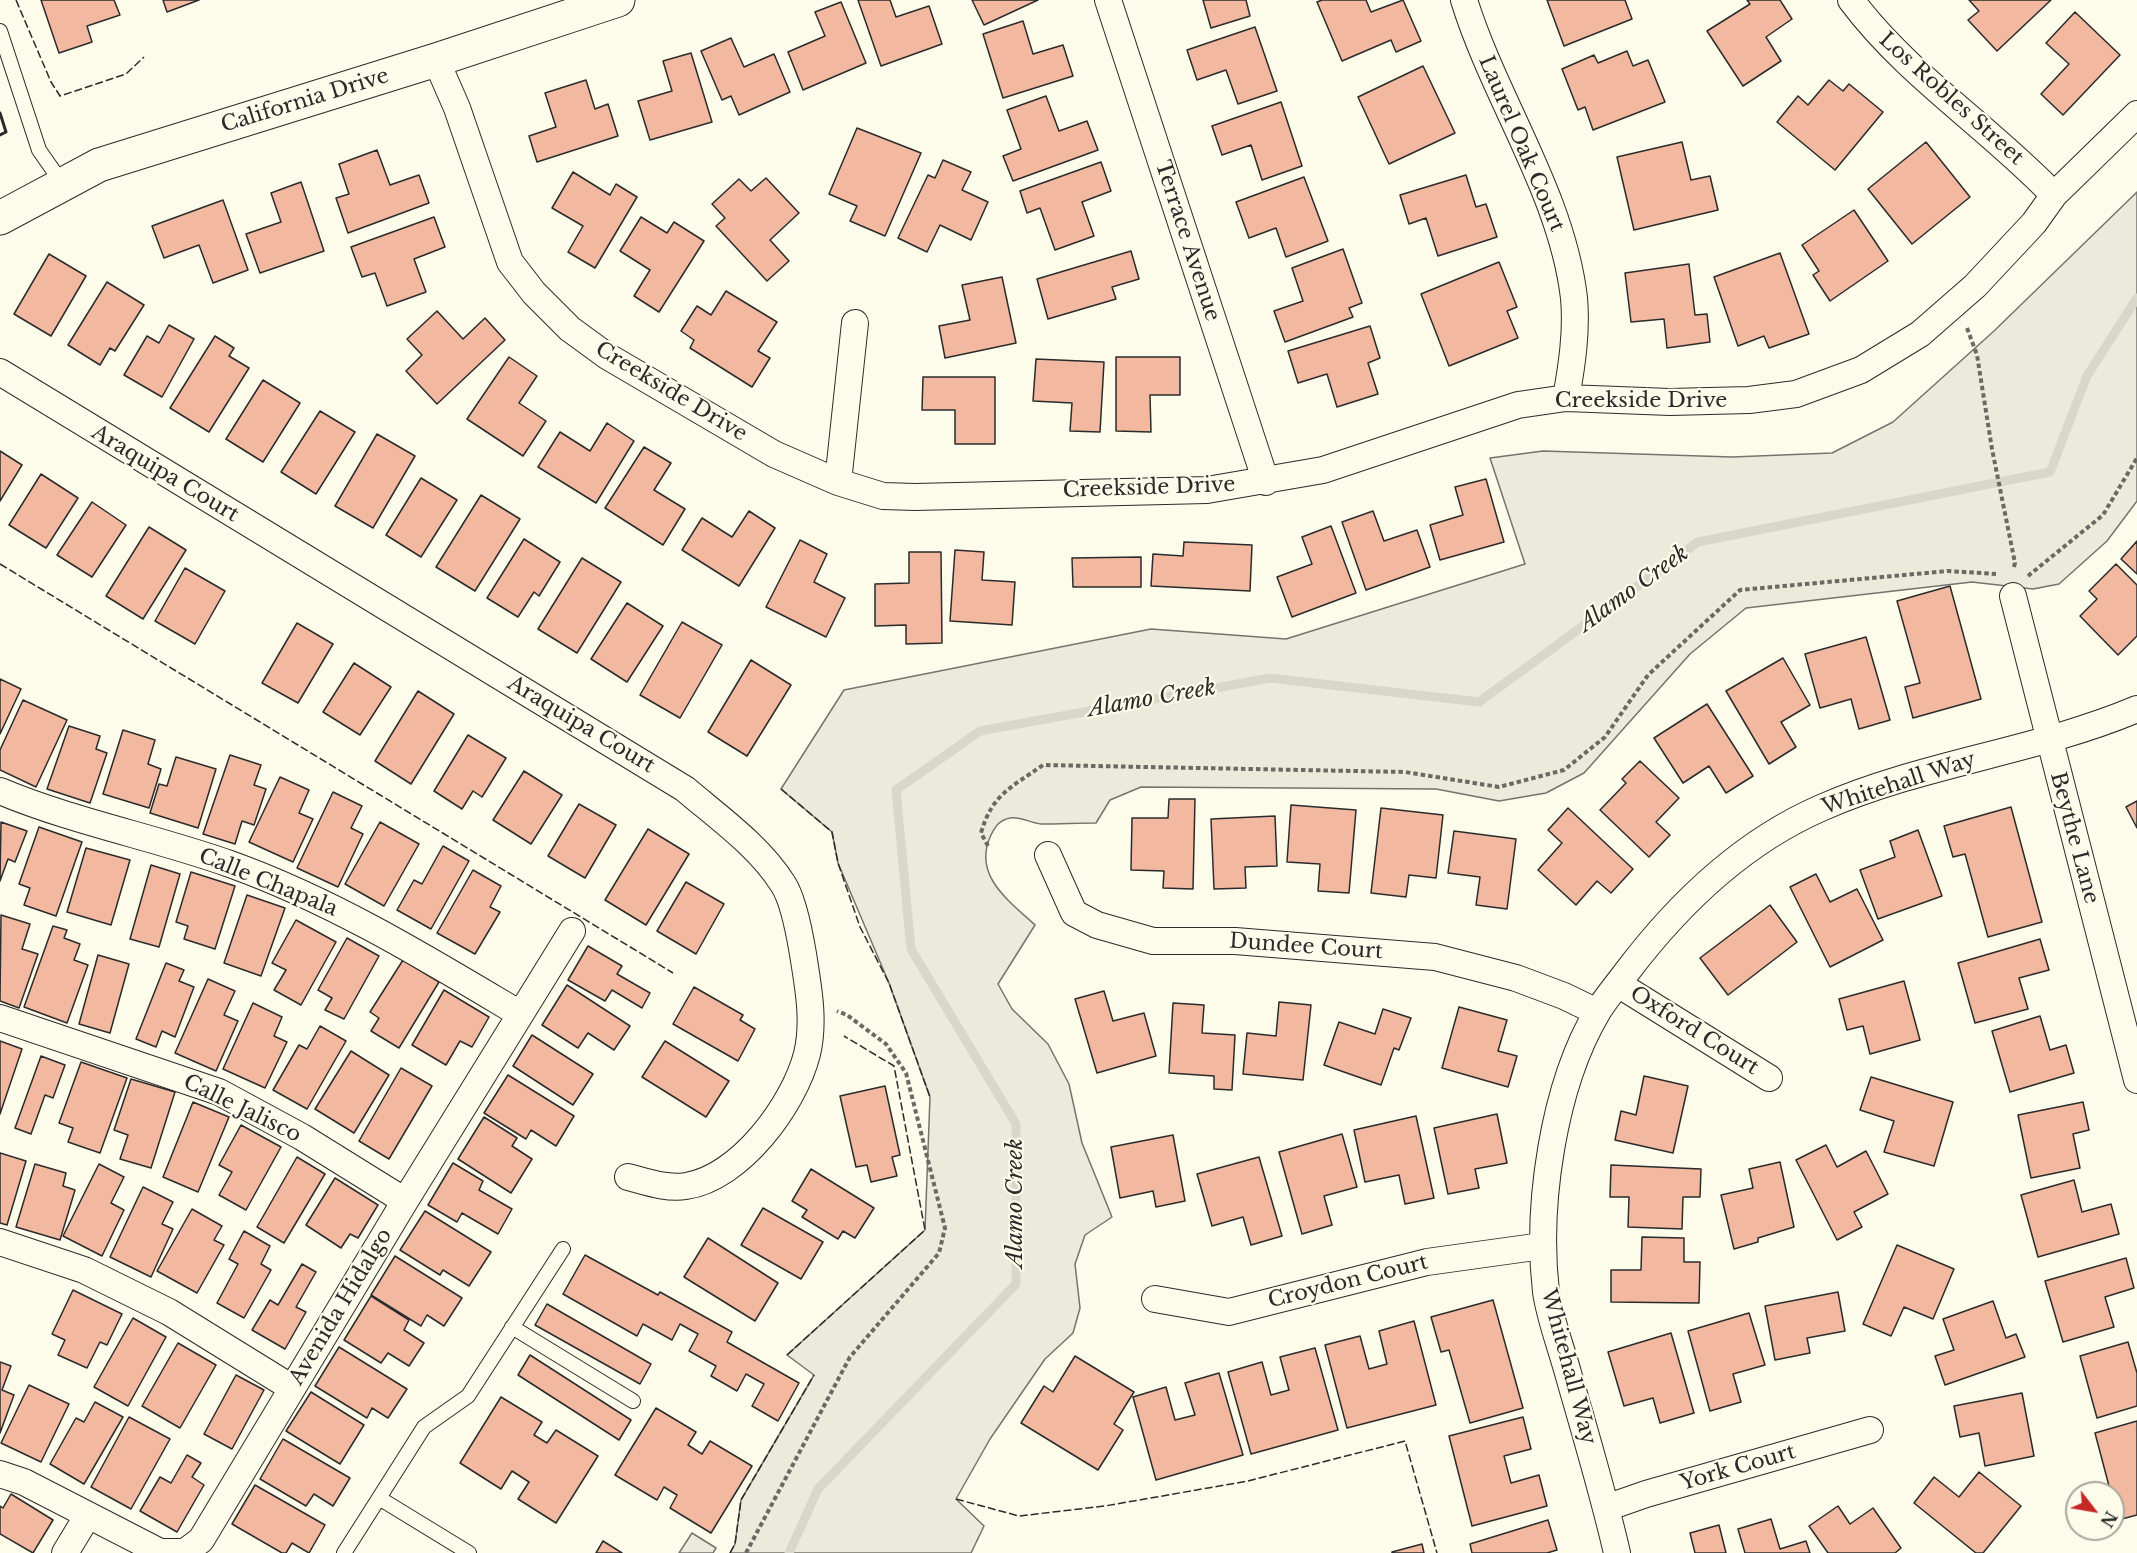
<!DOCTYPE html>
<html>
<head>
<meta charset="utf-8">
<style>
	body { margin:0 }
	#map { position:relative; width:2137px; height:1553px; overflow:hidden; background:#fdfbea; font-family:"Libre Baskerville",serif }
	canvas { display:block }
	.north { position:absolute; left:2065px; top:1481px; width:60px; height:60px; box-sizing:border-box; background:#fdfbea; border:2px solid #a9a89e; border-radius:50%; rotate:121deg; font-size:16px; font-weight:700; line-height:24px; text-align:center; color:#2b2b2b }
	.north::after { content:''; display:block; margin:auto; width:21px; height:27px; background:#c62828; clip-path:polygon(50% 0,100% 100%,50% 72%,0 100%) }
</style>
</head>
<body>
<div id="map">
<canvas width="2137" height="1553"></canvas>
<div class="north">N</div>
</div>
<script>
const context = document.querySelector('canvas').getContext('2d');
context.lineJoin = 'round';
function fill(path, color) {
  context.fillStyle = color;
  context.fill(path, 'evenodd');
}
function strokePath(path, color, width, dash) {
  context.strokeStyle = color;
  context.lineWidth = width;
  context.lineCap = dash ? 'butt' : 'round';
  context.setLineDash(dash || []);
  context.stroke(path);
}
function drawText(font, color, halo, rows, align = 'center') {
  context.font = font + ' "Libre Baskerville",serif';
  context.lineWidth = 4.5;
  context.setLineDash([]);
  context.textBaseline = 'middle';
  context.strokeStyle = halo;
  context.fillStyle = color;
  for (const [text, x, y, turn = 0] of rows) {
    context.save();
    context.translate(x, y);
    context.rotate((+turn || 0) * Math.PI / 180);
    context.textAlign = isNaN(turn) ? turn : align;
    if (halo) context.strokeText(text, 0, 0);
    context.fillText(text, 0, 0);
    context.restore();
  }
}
const green = new Path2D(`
	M2137,192v309l-30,40 -48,43 -26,5 -61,-7 -226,26 -56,46 -106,119 -38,20 -47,8 -63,-12 -295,-2 -31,13 -14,23c-18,0 -37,1 -55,1 -10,-1 -22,-8 -31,-6 -11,2 -15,9 -19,17 -19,40 17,65 44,90l-37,59 14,25 36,35 21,40 13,59 30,74 -27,18 -10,29 5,44 -7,25 -28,26 -55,80 -34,60 28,27 -13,27h-241l5,-9 6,-44 73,-125 -27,-20 138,-125 5,-133 -41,-114 -51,-120 -6,-31 -51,-43 63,-99 307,-61 135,10 239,-75 -35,-106 53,-7 189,6 100,-4 61,-31 101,-91z
	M692,1533l24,15 -3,5h-34z`);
fill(green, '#ecebdb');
strokePath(green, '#74746e', 1.5);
strokePath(new Path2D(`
	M789,1553l29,-64 198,-205v-160l-105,-175 -15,-159 84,-59 290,-53 209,24 219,-160 352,-70 37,-96 50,-78`), '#d8d7c9', 9);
const building = new Path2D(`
	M41,0h73l6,15 -33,11 5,16 -33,11z
	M163,0h36l-32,12z
	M858,0h32l6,17 33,-11 13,38 -61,22z
	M972,0h66l-54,25z
	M1203,0h43l4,16 -39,12z
	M1322,0h44l5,12 32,-12 18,41 -25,11 -5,-12 -49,21 -25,-59z
	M1547,0h78l7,19 -68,27z
	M1747,0h33l12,19 -26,18 15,24 -38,25 -36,-55 43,-27z
	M1969,0h82l-54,51 -29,-31 11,-9z
	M841,2l25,61 -63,27 -15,-38 37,-16 -10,-24z
	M2075,12l45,43 -57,60 -22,-21 28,-30 -23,-21z
	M1023,21l10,33 30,-9 10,31 -70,22 -20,-64z
	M1255,27l22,64 -39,13 -12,-34 -29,10 -10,-30z
	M731,38l13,29 30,-13 16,38 -51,23 -8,-19 -9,4 -21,-49z
	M1627,51l6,15 15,-6 17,42 -72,28 -8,-23 -7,3 -16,-41 32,-14 4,8z
	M691,53l21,69 -62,18 -12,-39 34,-10 -9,-30z
	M1423,66l32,67 -66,31 -31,-67z
	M586,80l9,29 13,-5 10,32 -81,26 -8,-26 27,-9 -11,-34z
	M1829,80l14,11 6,-7 34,28 -48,58 -58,-48 21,-26 10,9z
	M1046,96l13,35 28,-10 11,29 -85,31 -10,-25 18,-7 -14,-39z
	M1281,102l21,64 -40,14 -11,-35 -29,10 -10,-29z
	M857,128l64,25 -36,83 -35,-15 7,-15 -28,-12z
	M1682,142l9,38 19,-4 8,34 -84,20 -17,-73z
	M1926,142l44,55 -58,47 -44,-55z
	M377,150l13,35 29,-10 10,28 -81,30 -12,-35 13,-4 -10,-30z
	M943,160l28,12 -9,18 26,12 -17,38 -31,-15 -13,27 -29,-14 30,-63 7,3z
	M1101,162l10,29 -29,11 12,34 -39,14 -15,-42 -13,5 -7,-22z
	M573,172l37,23 6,-11 21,13 -42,71 -27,-16 15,-26 -31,-18z
	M1466,175l10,32 10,-3 11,33 -59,19 -12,-38 -17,6 -9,-29z
	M1304,177l24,64 -42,16 -10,-29 -27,10 -13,-36z
	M766,178l33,35 -29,27 19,21 -22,20 -51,-55 9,-8 -13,-14 27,-25 12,12z
	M301,182l23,69 -64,22 -14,-39 35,-12 -10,-29z
	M223,200l25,70 -35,13 -14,-38 -35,13 -12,-32z
	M1854,210l34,51 -58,40 -17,-26 6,-4 -17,-26z
	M434,217l11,30 -31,12 12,33 -39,14 -12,-33 -13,4 -11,-30z
	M641,217l26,16 7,-11 30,19 -45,71 -25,-16 16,-26 -30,-19z
	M1343,249l19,54 -13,5 4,9 -68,25 -11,-31 29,-10 -11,-33z
	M1131,251l8,28 -27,8 4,12 -68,20 -11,-40z
	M1780,253l29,81 -40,14 -5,-12 -26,10 -24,-69z
	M49,254l37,22 -35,60 -37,-22z
	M1499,262l18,45 -10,4 11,27 -69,28 -28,-72z
	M1689,264l6,51 12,-1 3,28 -43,6 -3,-29 -33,3 -6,-49z
	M1002,277l14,66 -71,15 -6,-32 31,-6 -8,-35z
	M107,282l37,23 -29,46 -5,-3 -10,17 -32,-20z
	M726,291l51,31 -19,29 12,7 -18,29 -62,-39 4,-8 -13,-9 16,-25 14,9z
	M437,311l26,28 22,-21 20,22 -68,64 -31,-33 16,-16 -15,-16z
	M169,325l25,14 -32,58 -38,-22 23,-39 12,7z
	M1370,326l10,32 -12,5 10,31 -41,13 -10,-33 -29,9 -10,-32z
	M215,336l19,12 -5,8 20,12 -40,64 -39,-24z
	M509,357l28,19 -18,27 27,18 -23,35 -56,-37z
	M1116,357h64v38h-30l1,37 -35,-1z
	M1036,359l68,3 -4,70 -30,-1 2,-28 -39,-2z
	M923,377h72v67h-40v-34h-33z
	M263,380l37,23 -37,59 -37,-23z
	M320,411l35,21 -39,62 -35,-22z
	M607,423l27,18 -38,62 -58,-36 22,-35 30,19z
	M377,434l38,22 -42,72 -38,-22z
	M644,447l27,16 -17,27 31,19 -22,36 -58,-37z
	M0,451l22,14 -22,36z
	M41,474l37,24 -32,50 -37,-23z
	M421,478l36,22 -36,57 -35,-22z
	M1486,479l18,63 -64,18 -10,-35 33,-10 -8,-28z
	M481,495l39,24 -45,72 -39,-24z
	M92,502l34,23 -34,52 -35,-22z
	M749,511l26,17 -36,58 -57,-36 20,-32 30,19z
	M1373,511l11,30 33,-11 13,37 -64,23 -24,-68z
	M1331,526l25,67 -64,24 -15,-40 35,-13 -10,-27z
	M149,527l37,23 -43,69 -37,-23z
	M524,539l36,23 -21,34 -5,-4 -16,25 -31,-19z
	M800,540l27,14 -13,28 31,16 -19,39 -60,-30z
	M2137,541v33l-16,-15z
	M1184,542l68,3 -2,46 -99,-5 2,-32 30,2z
	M955,550l29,2 -2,28 33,2 -3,43 -62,-4z
	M909,552h32l1,91 -36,1v-19l-31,1v-42l34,-1z
	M1141,557v30h-68l-1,-29z
	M582,558l39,24 -44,71 -39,-24z
	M2116,564l21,21v51l-19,19 -38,-39 17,-17 -8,-8z
	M185,568l40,23 -30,53 -40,-23z
	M1950,586l31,113 -68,19 -8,-31 15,-4 -23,-82z
	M627,603l36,23 -36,56 -36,-23z
	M682,622l40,23 -42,73 -40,-23z
	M297,623l36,21 -35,59 -36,-20z
	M1866,637l24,83 -31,9 -8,-30 -31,9 -15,-54z
	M1783,658l27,47 -29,17 15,25 -27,17 -43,-73z
	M751,660l40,25 -44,71 -39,-24z
	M354,663l37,24 -31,48 -37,-23z
	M0,679l21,10 -21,45z
	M418,691l36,23 -43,70 -36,-23z
	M23,700l44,20 -31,67 -36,-17v-20z
	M1707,704l46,72 -27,17 -17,-27 -26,17 -29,-45z
	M69,726l31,10 -4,13 11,4 -17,50 -43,-14z
	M123,730l32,10 -7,24 13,5 -12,39 -46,-14z
	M468,735l38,23 -24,39 -9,-6 -11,18 -28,-18z
	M230,755l31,10 -7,20 12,4 -12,36 -12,-4 -7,23 -32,-10z
	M176,757l40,12 -18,59 -48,-15 9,-29 8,2z
	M1640,761l39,37 -23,24 14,13 -21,22 -49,-47 26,-27 -4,-4z
	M524,771l38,24 -31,49 -38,-24z
	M280,777l29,13 -10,23 14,6 -20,43 -44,-20z
	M333,792l29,14 -11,22 12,6 -25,53 -41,-19z
	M1169,799h26l-2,90 -30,-1 1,-17 -33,-1 1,-52h36z
	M2137,801v27l-11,-21z
	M579,804l37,21 -31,53 -37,-22z
	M1291,805l65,5 -7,83 -31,-2 2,-27 -33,-2z
	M2011,807l31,115 -54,15 -23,-83 -12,3 -9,-31z
	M1381,808l62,7 -7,63 -27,-3 -3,22 -35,-4z
	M1568,808l65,61 -22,24 -14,-12 -21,24 -38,-35 24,-27 -14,-13z
	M1275,816l2,50 -32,1 1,21 -32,1 -3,-70z
	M1,822l26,9 -12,31 -7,-3 -8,22z
	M380,822l39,22 -35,62 -39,-22z
	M39,827l43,15 -26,74 -32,-11 6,-17 -11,-4z
	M648,829l41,25 -43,71 -41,-25z
	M1918,830l24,66 -64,23 -18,-49 35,-13 -5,-16z
	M1454,831l62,8 -9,70 -31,-4 4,-28 -32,-4z
	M443,846l26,15 -38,68 -34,-19 17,-30 8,4z
	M86,848l44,12 -19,65 -44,-13z
	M151,865l29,9 -21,73 -29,-8z
	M473,870l28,16 -11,21 10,5 -25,42 -38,-21z
	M191,872l44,14 -20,63 -31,-10 4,-13 -12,-4z
	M1816,874l14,28 27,-13 26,51 -53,27 -40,-80z
	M686,882l38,22 -28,50 -39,-23z
	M247,895l38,13 -24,68 -37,-13z
	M1770,905l27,37 -69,53 -28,-37z
	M1,915l29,9 -8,25 16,5 -19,54 -19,-7z
	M296,920l40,22 -35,63 -27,-15 12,-20 -14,-7z
	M53,926l14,4 -3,8 16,6 -6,16 14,5 -21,58 -43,-16z
	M347,938l32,18 -35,63 -19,-9 7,-12 -14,-8z
	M2040,939l9,31 -30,8 9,31 -53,14 -17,-60z
	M588,946l34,20 -5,8 33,19 -8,15 -30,-18 -7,11 -37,-21z
	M98,955l31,9 -19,69 -31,-9z
	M403,960l36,22 -40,66 -28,-17 8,-13 -9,-6z
	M166,963l18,7 -5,11 15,6 -19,50 -13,-6 -6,16 -20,-8z
	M208,979l27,12 -11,24 14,6 -22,50 -41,-18z
	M1904,981l16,59 -50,14 -7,-28 -16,4 -8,-31z
	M567,985l63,41 -16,24 -26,-17 -10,15 -36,-23z
	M694,987l49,28 -3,5 15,9 -17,32 -65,-37z
	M444,990l45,27 -17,30 -12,-6 -14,24 -34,-20z
	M1104,991l9,30 31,-8 12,43 -59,17 -22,-74z
	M1279,1002l32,3 -8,75 -60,-6 4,-41 29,3z
	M253,1003l29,14 -8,19 13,6 -22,46 -42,-19z
	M1173,1003l31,2 -2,28 33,2 -3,55 -18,-1v-13l-45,-3z
	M1459,1007l48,13 -9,31 19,5 -9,31 -66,-19z
	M1383,1009l28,9 -12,32 -5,-2 -13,37 -57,-20 15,-43 36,12z
	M2040,1016l10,34 16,-5 8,28 -64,19 -18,-61z
	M320,1026l26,15 -39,68 -34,-19 26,-45 8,4z
	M532,1035l61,39 -20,31 -60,-39z
	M0,1041l22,8 -22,65z
	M665,1041l64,40 -23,36 -64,-40z
	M351,1051l38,24 -35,58 -39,-24z
	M41,1056l24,9 -12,33 -8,-3 -14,39 -16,-6z
	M81,1062l46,16 -27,75 -32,-11 5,-14 -14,-5z
	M401,1068l31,18 -43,73 -30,-18z
	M508,1075l66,41 -18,30 -25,-16 -5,9 -42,-26z
	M1644,1076l44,10 -15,67 -58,-13 6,-29 15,4z
	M1871,1077l82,25 -19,64 -50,-14 10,-31 -34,-11z
	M131,1079l44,13 -24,76 -31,-9 8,-24 -14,-5z
	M885,1086l15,69 -8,2 5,19 -26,6 -4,-17 -11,2 -16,-71z
	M193,1102l36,15 -31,75 -35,-15z
	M2083,1102l6,28 -16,4 7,34 -49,10 -13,-63z
	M1497,1114l10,49 -32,6 4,19 -31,6 -14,-66z
	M1416,1116l18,82 -29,6 -6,-29 -34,7 -11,-52z
	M484,1117l33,21 -5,8 20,13 -21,34 -53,-34z
	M241,1125l40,22 -35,63 -27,-15 13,-23 -13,-7z
	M1342,1134l15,53 -33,9 8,29 -30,9 -23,-82z
	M1173,1135l12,66 -29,6 -3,-16 -33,7 -9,-51z
	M1826,1145l11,22 29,-16 22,43 -34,18 8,15 -25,13 -41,-80z
	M0,1153l26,8 -19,64 -7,-2z
	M297,1157l28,17 -41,69 -27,-16z
	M1259,1157l23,79 -31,9 -8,-28 -31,9 -15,-52z
	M1780,1162l14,65 -36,11v4l-24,7 -13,-54 32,-7 -4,-19z
	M453,1163l30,18 -4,9 33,19 -14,25 -36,-21 -5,9 -29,-17z
	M35,1164l31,9 -3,13 12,4 -15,50 -44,-13z
	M99,1164l25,13 -13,26 13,7 -22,46 -39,-20z
	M1611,1165l90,4 -1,28h-17l-1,32 -54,-2 1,-30h-19z
	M811,1169l63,39 -19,30 -12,-7 -5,8 -36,-22 5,-7 -15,-9z
	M335,1178l43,27 -20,33 -8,-4 -9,14 -35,-23z
	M2074,1180l8,32 29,-8 8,30 -81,23 -17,-62z
	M143,1187l30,15 -11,22 11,5 -22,48 -41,-20z
	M763,1208l60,34 -22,37 -60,-34z
	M192,1209l30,17 -8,14 10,5 -27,48 -40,-22z
	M425,1211l66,41 -22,34 -26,-16 -3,5 -40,-25z
	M244,1231l26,15 -9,18 10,6 -27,48 -27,-15 21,-39 -9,-5z
	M1642,1237l42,1v24h16l-1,41 -88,-1v-32h30z
	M708,1238l70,45 -23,38 -71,-44z
	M1897,1245l57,24 -21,50 -29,-12 -13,29 -28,-12z
	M585,1255l73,40 2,-3 72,40 -5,10 72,41 -21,38 -26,-15 12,-22 -18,-10 -9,17 -26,-15 5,-10 -27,-15 9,-17 -18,-10 -8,16 -29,-16 -6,12 -74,-42z
	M395,1256l67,42 -18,28 -17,-11 -6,11 -50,-31z
	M2126,1258l8,30 -29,9 9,30 -51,15 -18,-61z
	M302,1264l14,8 -20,35 10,5 -21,37 -33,-19 18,-30 8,5z
	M73,1290l49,24 -15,31 -7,-3 -13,26 -29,-13 7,-15 -13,-6z
	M1838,1292l7,39 -38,7 3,15 -35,7 -10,-54z
	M371,1296l38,24 -5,10 20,13 -15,23 -21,-13 -7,10 -37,-23z
	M1493,1300l30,108 -53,15 -21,-73 -8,2 -10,-35z
	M1993,1301l13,37 10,-4 9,23 -80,28 -10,-29 19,-6 -11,-31z
	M547,1304l104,60 -11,20 -105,-59z
	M1749,1313l16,52 -32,9 8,28 -31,9 -22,-80z
	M133,1318l33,19 -38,69 -34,-19z
	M1414,1321l22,84 -89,23 -22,-83 35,-9 9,33 18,-5 -8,-33z
	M1671,1333l23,80 -34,10 -7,-25 -29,8 -16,-54z
	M2128,1342l9,31v33l-40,12 -17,-62z
	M178,1343l38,22 -36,63 -38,-22z
	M339,1347l68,42 -19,29 -16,-10 -5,10 -52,-32z
	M1315,1348l23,82 -87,24 -23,-82 34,-10 9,33 18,-5 -9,-33z
	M530,1355l101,65 -12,20 -101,-65z
	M1075,1356l59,36 -20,32 9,6 -25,40 -77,-47 23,-37 9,6z
	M0,1362l11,4 -9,24 12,5 -14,38z
	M1219,1373l24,82 -87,25 -23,-83 33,-10 9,33 20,-5 -10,-32z
	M236,1375l28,15 -32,59 -28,-15z
	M29,1385l40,19 -28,58 -40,-19z
	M311,1392l53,33 -24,39 -54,-33z
	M2022,1393l12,63 -49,10 -6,-33 -19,4 -6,-31z
	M501,1397l41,25 -8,13 13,8 9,-13 42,26 -42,67 -38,-24 11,-17 -17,-11 -11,18 -41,-26z
	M95,1402l28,15 -39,67 -34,-20 26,-46 8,4z
	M656,1408l40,24 -8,13 14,9 8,-13 42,25 -41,67 -41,-25 7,-13 -13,-8 -7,13 -42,-25z
	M129,1417l41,22 -39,70 -40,-22z
	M1523,1417l8,32 -27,7 7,27 28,-8 8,31 -75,20 -23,-90z
	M2137,1421v94l-19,5 -23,-87z
	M283,1439l67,39 -17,28 -19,-12 -8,12 -46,-27z
	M187,1455l14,8 -9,14 12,8 -27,47 -37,-21 20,-34 11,6z
	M1979,1472l42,34 -38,47h-7l-62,-50 20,-26 25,20z
	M255,1485l70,40 -16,28 -17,-10 -6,10h-4l-50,-29z
	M11,1494l42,26 -20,33 -33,-19v-28l3,2z
	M1838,1506l12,18 23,-16 28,40 -6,5h-67l-19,-27z
	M1771,1519l9,30 26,-8 4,12h-65l-7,-24z
	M1548,1520l9,30 -10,3h-75l-2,-9z
	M1719,1525l7,28h-31l-5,-20z
	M603,1541l19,12h-26z
	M1422,1544l2,9h-32v-1z`);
fill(building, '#f2b8a0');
strokePath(building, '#2b2b2b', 1.5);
const service = new Path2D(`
	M0,31l39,119 23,33
	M512,1327l121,74
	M379,1498l45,-71 44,-31 95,-147
	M344,1553l35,-55 90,55`);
const minor = new Path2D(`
	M1108,0l158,482
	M1464,0c31,100 98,194 110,298 3,33 -2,67 -8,100
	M1851,0c56,75 138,127 203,195
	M436,60l21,48 53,154 24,31 36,36 37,27 167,98 64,28 45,14 32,1 292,-7 116,-20 195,-65 48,-7 104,4 79,-2 47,-6 65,-24 59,-36 55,-48 59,-63 20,-28 83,-81
	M0,372l685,417c34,29 74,57 98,95 10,15 17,52 20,70 5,32 12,67 4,100 -13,51 -67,124 -121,132 -20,3 -39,-4 -58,-9
	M838,482l17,-159
	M2013,596l124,484
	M0,791c74,31 154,46 230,73 103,37 196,94 290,150
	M1048,855l26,58 23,12 56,16h82l200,16 81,21 48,18 33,16
	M1618,984l151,94
	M0,1018l219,74 83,45 103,64
	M0,1242l84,28 85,42 123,76
	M1155,1299l74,13 198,-50 115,-16
	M0,1474l24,8 136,70h25l16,-12 204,-339 167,-270
	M1606,1508l40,-14 224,-64
	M65,1553l23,-38
	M1617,1553c-14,-61 -32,-120 -49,-180 -7,-26 -18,-54 -22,-81 -10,-86 7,-206 52,-281 8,-13 19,-26 28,-38 52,-69 115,-130 195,-165 102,-45 214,-56 316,-99`);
const tertiary = new Path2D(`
	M0,218l99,-53 337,-105 182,-60`);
strokePath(service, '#2b2b2b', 16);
strokePath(minor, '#2b2b2b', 28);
strokePath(tertiary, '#2b2b2b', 35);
strokePath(new Path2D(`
	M1967,328l10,27 15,94 23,114 -2,7
	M2028,576l75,-61 34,-57
	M988,846l-7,-13c11,-39 31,-46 62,-68l362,7 94,15 65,-17 41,-33 43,-62 92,-85 208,-19 48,3
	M746,1553l104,-196 89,-104 6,-25 -39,-155 -20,-29 -39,-29 -10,-4`), '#6a6964', 4, [4.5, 3]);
strokePath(service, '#fdfbea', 14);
strokePath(minor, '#fdfbea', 26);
strokePath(tertiary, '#fdfbea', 33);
strokePath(new Path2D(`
	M16,0l35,82 9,14 66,-22 18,-17
	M0,564l673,409
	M781,789l51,43 6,31 22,64 29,56 41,114
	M787,1355l138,-125 -31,-164 -50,-30
	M956,1499l63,17 86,-10 143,-25 157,-40 32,112
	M730,1553l5,-9 6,-44 73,-125`), '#2b2b2b', 1.5, [8, 3]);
strokePath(new Path2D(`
	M0,113l6,19 -6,3`), '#2b2b2b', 3);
drawText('21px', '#2b2b2b', '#fdfbea', [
	["Los Robles Street",1951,99,42],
	["California Drive",305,101,-17],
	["Laurel Oak Court",1521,144,67],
	["Terrace Avenue",1187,241,72],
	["Creekside Drive",671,392,31],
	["Creekside Drive",1641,401],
	["Araquipa Court",165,474,31],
	["Creekside Drive",1149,488,-2],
	["Araquipa Court",581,725,31],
	["Whitehall Way",1899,784,-18],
	["Beythe Lane",2074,838,75],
	["Calle Chapala",268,883,22],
	["Dundee Court",1306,947,4],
	["Oxford Court",1694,1031,32],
	["Calle Jalisco",242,1109,26],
	["Croydon Court",1348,1282,-14],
	["Avenida Hidalgo",341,1307,-59],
	["Whitehall Way",1568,1367,75],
	["York Court",1738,1468,-16]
]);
drawText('italic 22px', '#2b2b2b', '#fdfbea', [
	["Alamo Creek",1634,589,-36],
	["Alamo Creek",1152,699,-10],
	["Alamo Creek",1016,1203,-90]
]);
</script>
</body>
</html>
